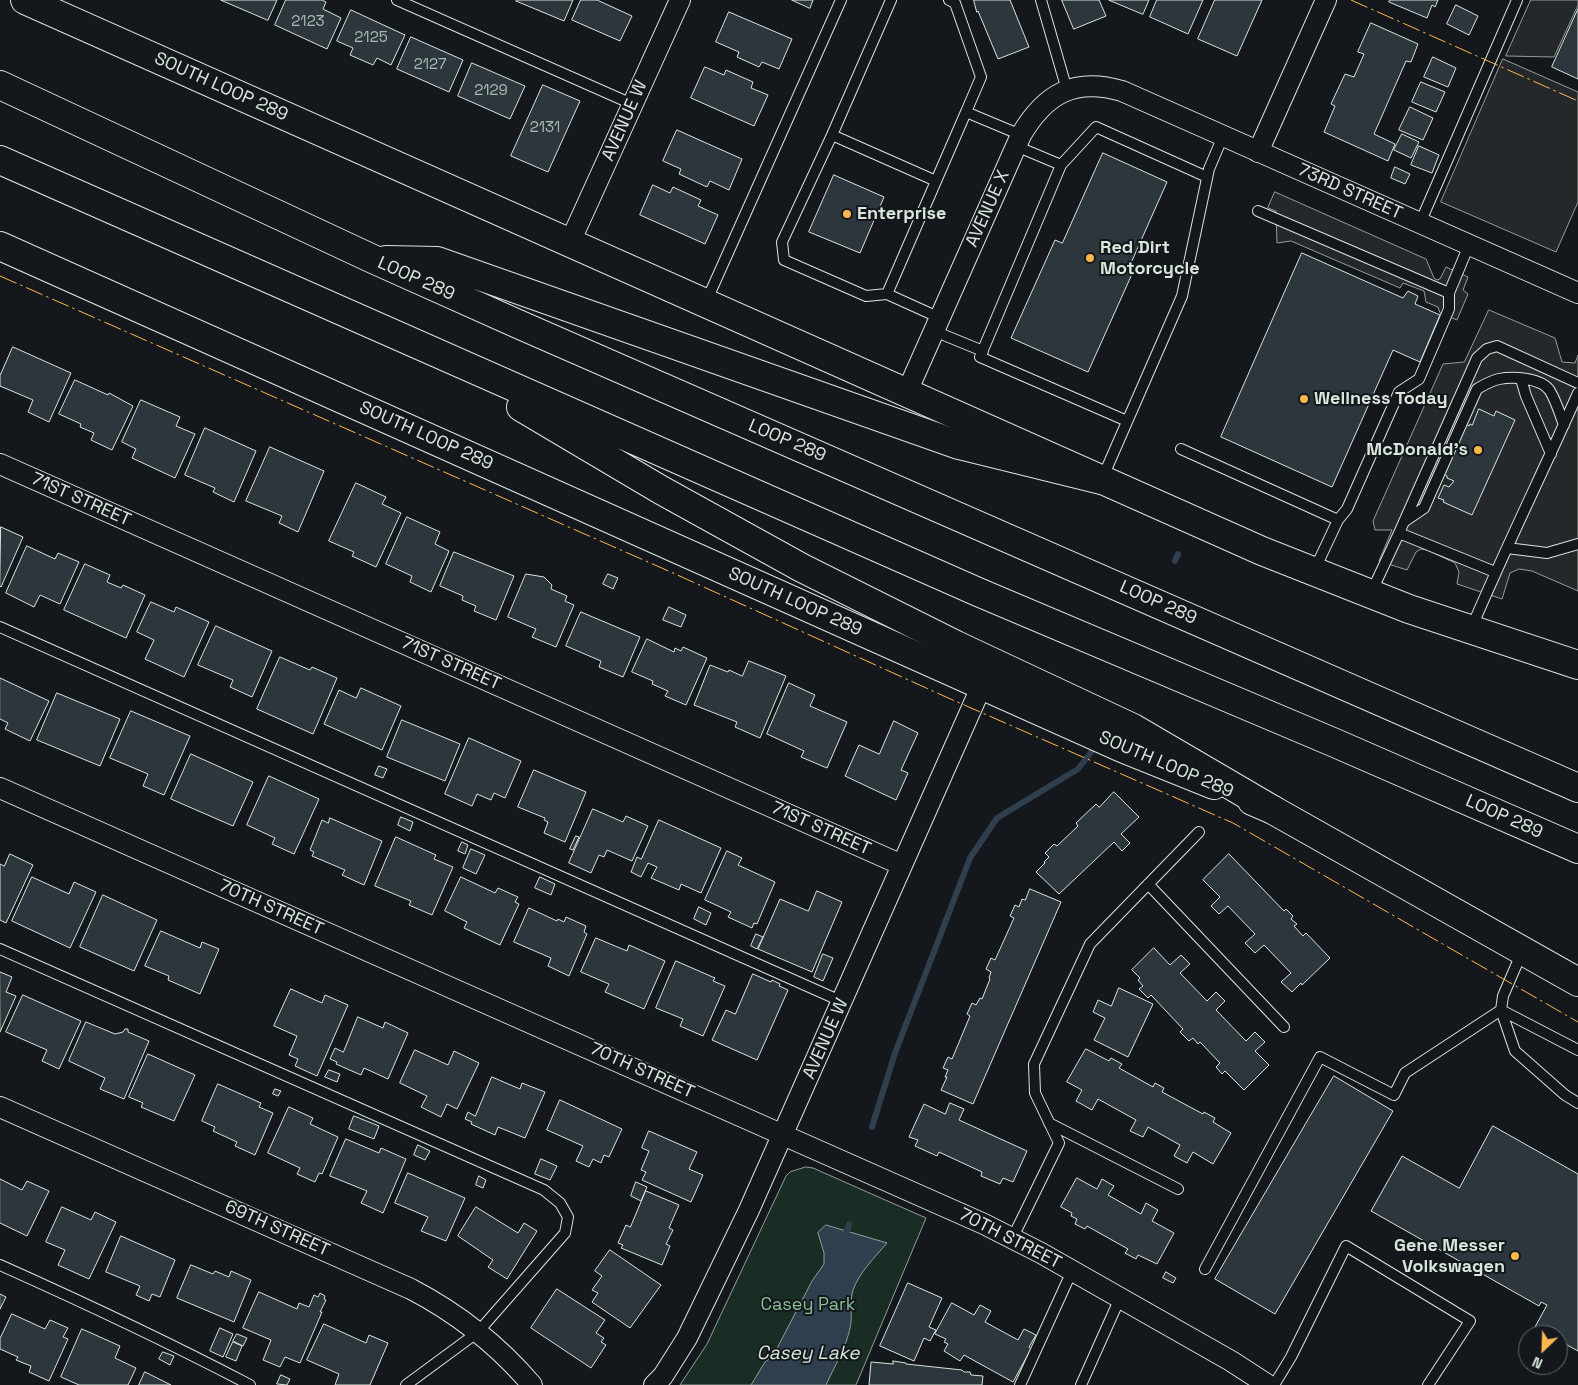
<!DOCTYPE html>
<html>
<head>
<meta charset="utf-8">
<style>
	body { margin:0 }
	#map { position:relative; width:1578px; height:1385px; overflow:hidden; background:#14181c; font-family:"Space Grotesk",sans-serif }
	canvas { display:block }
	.north { position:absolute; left:1518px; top:1325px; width:50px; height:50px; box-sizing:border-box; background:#14181c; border:1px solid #626a69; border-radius:50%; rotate:204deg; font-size:14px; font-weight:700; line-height:20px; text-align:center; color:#d8e6dc }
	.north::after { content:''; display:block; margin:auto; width:18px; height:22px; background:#ffb74d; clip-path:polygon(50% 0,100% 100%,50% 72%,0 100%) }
</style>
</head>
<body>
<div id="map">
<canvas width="1578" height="1385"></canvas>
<div class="north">N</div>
</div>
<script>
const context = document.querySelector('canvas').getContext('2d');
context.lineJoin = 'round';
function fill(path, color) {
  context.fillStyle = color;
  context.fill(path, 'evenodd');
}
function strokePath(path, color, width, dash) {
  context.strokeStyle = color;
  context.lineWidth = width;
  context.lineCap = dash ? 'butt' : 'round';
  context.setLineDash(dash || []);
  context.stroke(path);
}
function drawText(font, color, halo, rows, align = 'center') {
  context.font = font + ' "Space Grotesk",sans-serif';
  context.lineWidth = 4;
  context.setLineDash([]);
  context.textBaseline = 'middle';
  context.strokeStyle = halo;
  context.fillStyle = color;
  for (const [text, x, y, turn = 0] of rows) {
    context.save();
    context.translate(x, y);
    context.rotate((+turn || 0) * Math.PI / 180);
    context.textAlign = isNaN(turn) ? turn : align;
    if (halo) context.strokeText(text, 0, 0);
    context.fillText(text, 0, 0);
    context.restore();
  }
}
const green = new Path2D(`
	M806,1167l7,1 113,50 -70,167h-176l27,-41 79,-168 4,-4z`);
fill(green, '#1a2d24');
strokePath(green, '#939e99', 1);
const parking = new Path2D(`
	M1531,0h47v5l-24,52 -48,-1z
	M1503,59l75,33v110l-22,50 -115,-50z
	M1275,192l151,67 8,19 3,2 3,-1 6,-12 22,10 -5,13 5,4 -11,26 -17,-7 -2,-6 -12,-5 -2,-11 -21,-8 -3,5 -109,-47 -14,2 -1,-32 -8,-3z
	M1489,310l66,28 7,24 13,1 3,-8v236l-46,-20 -13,-2 -9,4 -8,26 -45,-15 2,-12 -4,-9 -28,-13 -6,-1 -5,3 -9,18 -28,-9 13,-31h-17l-2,-9 70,-157 21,-2z`);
fill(parking, '#24282b');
strokePath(parking, '#939e99', 1);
const water = new Path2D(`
	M826,1225l61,18c-12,14 -28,30 -34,47 -4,13 0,26 -3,38 -4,20 -16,39 -24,57h-75l14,-23 8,-6 39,-75 12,-17v-11l-6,-20z`);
fill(water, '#2f3f4d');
strokePath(water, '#939e99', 1);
strokePath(new Path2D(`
	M1175,561l3,-7
	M872,1127l23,-74 75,-195 27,-40 81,-49 14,-18
	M847,1231l2,-7`), '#2f3f4d', 6);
const building = new Path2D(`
	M221,0h56l-9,20z
	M286,0h36l4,2 -3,7 18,9 -14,31 -52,-24z
	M517,0h56l-9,21 -48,-20z
	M581,0h16l35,16 -12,25 -48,-21z
	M792,0h21l-3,8z
	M974,0h36l19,47 -31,12 -20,-48 -1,1z
	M1062,0h37l7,16 -32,13z
	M1109,0h40l-6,14z
	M1157,0h46l-15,34 -38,-17z
	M1215,0h47l-25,56 -39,-17z
	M1390,0h48l-3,7 -3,-2 -5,13 -38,-16z
	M1456,5l22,11 -9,19 -22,-11z
	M1578,9v70l-26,-12z
	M351,10l54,25 -14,30 -14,-7 -4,7 -23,-10 3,-7 -16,-7z
	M729,12l63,27 -13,30 -17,-7 -3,5 -22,-10 2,-5 -23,-10z
	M1371,23l47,21 -7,18 -5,-1 -32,73 21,10 -7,17 -64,-29 11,-26 -4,-2 14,-30 9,3 10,-23 -6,-2z
	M411,37l52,23 -14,32 -52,-23z
	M1433,57l23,11 -8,19 -24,-10z
	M472,63l53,23 -15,33 -52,-23z
	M705,67l19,8 2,-5 27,12 -2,6 17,7 -14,31 -63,-28z
	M1421,82l24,10 -9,20 -24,-10z
	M543,85l37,16 -32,71 -37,-16z
	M1410,107l23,11 -10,22 -24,-10z
	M677,130l65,29 -13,31 -19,-9 -3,6 -28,-13 2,-5 -18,-8z
	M1402,134l17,8 -8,16 -17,-8z
	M1419,146l20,9 -7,18 -21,-8z
	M1103,153l64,29 -40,90 5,2 -44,98 -77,-34 44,-98 7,3z
	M1395,167l15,7 -5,10 -14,-6z
	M834,175l50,22 -24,56 -51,-21z
	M653,185l17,8 3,-6 28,13 -3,6 20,9 -13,29 -65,-29z
	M1302,253l101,45 5,-7 10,5 -3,8 25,11 -20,47 -27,-12 -61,137 -111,-50z
	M13,347l58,26 -22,49 -21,-10 5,-12 -33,-14v-10z
	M75,380l33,15 1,-2 24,13 -21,44 -21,-10 3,-7 -14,-6 1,-3 -22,-10z
	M141,400l39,17 -4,9 19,8 -20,44 -43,-20 4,-9 -14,-7z
	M1479,409l15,7 2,-5 19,9 -43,95 -29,-13 1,-2 -6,-2 6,-13 5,2 5,-6 -7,-3v-2l-3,-2 22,-50 3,2 1,-2 2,1z
	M205,428l51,23 -22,51 -21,-10 2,-4 -30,-13z
	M270,447l54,24 -26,61 -19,-9 3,-7 -36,-15z
	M356,483l30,14 -4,7 19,9 -25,54 -24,-11 2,-4 -25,-11z
	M407,517l33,15 -5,12 14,7 -18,41 -21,-10 2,-6 -26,-12z
	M1,527l22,10 -22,50 -1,-1z
	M27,546l28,13 3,-6 21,9 -19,42 -20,-9 -6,12 -28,-14z
	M454,552l60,24 -18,44 -22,-9 2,-5 -14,-6 1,-4 -23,-10z
	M85,564l25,11 -3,7 14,6 2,-3 22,10 -19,43 -62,-28z
	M526,574l18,3 8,8 -1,4 16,7 -2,5 9,4 -18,42 -24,-10 4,-8 -28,-12z
	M608,574l10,4 -5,11 -10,-5z
	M151,602l23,10 2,-5 33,15 -25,55 -39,-18 9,-19 -17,-8z
	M669,607l17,8 -5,12 -18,-7z
	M581,612l59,25 -17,40 -24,-10 2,-6 -35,-15z
	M216,626l56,25 -20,46 -22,-10 3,-7 -35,-15z
	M647,639l27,13 1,-4 6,3 2,-4 24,11 -21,47 -21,-9 3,-5 -16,-7 1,-3 -21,-9z
	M280,657l30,13 2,-3 25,11 -24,56 -56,-25z
	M749,661l37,15 -26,62 -25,-11 2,-5 -43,-17 16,-40 18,7 1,-2 13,6z
	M0,678l49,23 -19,40 -25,-12 3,-6 -8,-4z
	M789,683l26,12 -5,11 37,16 -20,46 -26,-11 3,-6 -37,-17z
	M361,688l40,18 -19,44 -58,-26 15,-34 17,8z
	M57,693l63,26 -20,47 -63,-26z
	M131,711l59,25 -26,59 -21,-9 5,-12 -38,-16z
	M402,720l58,24 -15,37 -58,-24z
	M894,721l24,12 -17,37 7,3 -12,27 -51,-24 14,-31 20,9z
	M469,738l52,23 -16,37 -11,-5 -3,7 -14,-6 -5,12 -27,-12z
	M191,754l62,28 -20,44 -62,-27z
	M379,766l8,3 -4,9 -8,-3z
	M534,770l52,22 -21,50 -21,-9 4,-11 -4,-2 1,-2 -27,-11z
	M269,776l50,23 -25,55 -22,-10 3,-6 -28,-13z
	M1114,792l25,25 -18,17 9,9 -8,8 -8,-9 -55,52 -23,-22 9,-9 -1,-1 5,-5 -4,-4 9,-9 3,2 21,-20 -2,-3 20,-19 3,3z
	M593,809l30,13 3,-6 22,10 -16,35 -25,-11 -3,7 -5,-2 -8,18 -22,-10z
	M401,817l12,5 -3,9 -12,-6z
	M330,818l52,23 -18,44 -22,-10 3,-5 -33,-14 2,-4 -4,-2 12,-30 6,3z
	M659,820l62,28 -20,45 -20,-9 -2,6 -28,-12 6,-11 -9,-4 -7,14 -10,-5 6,-15 4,2z
	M576,836l3,1 -6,13 -3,-1z
	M396,837l40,18 -2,4 19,8 -21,48 -23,-10 2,-4 -36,-15z
	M462,842l6,3 -3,9 -7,-3z
	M471,849l14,6 -9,19 -13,-6z
	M727,851l15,7 -4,7 37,17 -18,42 -3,-1 -2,5 -24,-11 3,-5 -26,-12z
	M10,854l23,11 -27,58 -6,-3v-56l4,2z
	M1229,854l55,57 2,-2 7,7 -2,3 6,5 -3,2 9,10 3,-3 24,25 -28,27 -1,-2 -9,9 -11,-10 10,-9 -27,-28 -9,8 -10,-10 10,-9 -27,-28 -9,8 -8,-8 9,-9 -17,-17z
	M32,877l37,17 5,-12 22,10 -26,56 -58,-27z
	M461,877l34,16 3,-5 20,9 -3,5 4,2 -19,41 -36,-17 3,-6 -22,-11z
	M540,877l15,7 -4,11 -16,-7z
	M1030,889l31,13 -88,202 -32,-14 6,-13h-2l3,-7 -5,-2 5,-11 4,2 18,-43 -3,-2 5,-11 4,2 4,-7 2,1 8,-20 -1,-1 2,-6 -5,-3 5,-11 4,2 19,-42 -4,-2 5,-11 4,2 3,-8 3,1z
	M817,891l25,11 -30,70 -54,-23 22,-50 28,12z
	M103,895l54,25 -23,51 -54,-24z
	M699,907l12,6 -5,12 -12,-6z
	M529,908l28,13 1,-2 6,3 2,-5 20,9 -2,6 3,2 -18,42 -21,-10 3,-8 -37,-16z
	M161,931l39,17 2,-6 17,7 -19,45 -32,-14 1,-4 -24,-10z
	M756,934l7,3 -6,12 -6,-3z
	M596,938l31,13 2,-6 36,16 -21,48 -39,-17 4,-8 -28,-12z
	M1154,948l16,17 11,-10 9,9 -10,9 27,28 9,-9 9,9 -9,9 30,31 9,-9 10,10 -10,9 14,14 -25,25 -19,-19 -3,3 -6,-7 4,-4 -20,-21 -2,2 -5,-6 -4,3 -9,-9 3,-3 -32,-34 -3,3 -9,-9 4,-3 -5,-6 2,-2 -8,-8z
	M823,954l10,4 -10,23 -9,-4z
	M676,961l39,17 -2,3 12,5 -22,50 -23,-10 3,-7 -27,-11z
	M0,972l12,5 -6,15 10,4 -16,36z
	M753,974l18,8 1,-2 8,4 -1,2 9,4 -31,70 -45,-20 14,-30 9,4z
	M1119,988l34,16 -25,53 -34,-17 11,-22 -12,-6 5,-12 13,6z
	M291,989l31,14 3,-8 23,10 -31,71 -22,-10 3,-7 -9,-4 8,-19 -23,-10z
	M23,995l58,26 -22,48 -17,-8 5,-11 -41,-18z
	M358,1017l25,11 2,-6 23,11 -20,46 -24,-11 -3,7 -25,-11 1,-2 -7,-3 5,-11 8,4z
	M86,1022l29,12 8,-2 2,-3h3v3l21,9 -25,58 -24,-10 5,-11 -36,-17z
	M1086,1049l23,12 2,-3 11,6 -3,4 34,19 2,-4 9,5 -2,4 41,22 1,-2 11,6 -2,4 18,11 -18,31 -20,-12 -6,11 -13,-7 6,-11 -32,-18 -5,10 -13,-6 6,-11 -38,-21 -6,11 -16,-9 6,-11 -15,-8z
	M415,1050l33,15 6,-14 25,12 -22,46 -10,-5 -6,13 -20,-10 6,-11 -27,-13z
	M148,1054l47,21 -21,46 -33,-14 2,-4 -14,-6z
	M329,1070l11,4 -3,8 -12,-5z
	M1334,1076l59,35 -118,203 -60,-35z
	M492,1077l28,12 2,-6 23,9 -20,46 -27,-11 -3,8 -24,-11 1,-2 -7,-3 3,-7 7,4z
	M218,1084l43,19 -2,4 14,6 -18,42 -20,-9 2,-4 -24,-11 2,-4 -13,-6z
	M275,1089l6,2 -3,5 -5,-2z
	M560,1100l62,29 -13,28 -5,-2 -3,8 -8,-4 -4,8 -13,-6 7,-15 -36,-16z
	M950,1103l14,6 -5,11 68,31 -14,31 -10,-4 -3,6 -19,-8 1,-4 -43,-20 -2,4 -22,-10 3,-6 -9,-3 15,-33 21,10z
	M289,1107l24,11 -3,6 28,13 -16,37 -3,-1 -4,9 -18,-8 3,-6 -32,-15z
	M354,1116l25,10 -5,13 -25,-10z
	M1493,1126l85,48v177l-20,-11v-5h-8l-15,-8 12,-22 -6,-3 -2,4 -168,-95 31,-55 57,32z
	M649,1131l48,21 -8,17 14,6 -12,27 -49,-22 4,-8 -5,-2 8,-19 -7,-3z
	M346,1139l33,14 2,-5 25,11 -23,54 -22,-10 6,-12 -37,-15z
	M418,1145l12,6 -5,9 -11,-5z
	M541,1159l16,7 -7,14 -15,-6z
	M408,1173l57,25 -19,43 -25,-10 7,-14 -33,-14z
	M479,1176l7,4 -3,8 -7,-3z
	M1077,1178l20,11 5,-10 12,7 -6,9 33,19 5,-11 12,7 -6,11 22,12 -17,31 -19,-9 -2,4 -11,-6 3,-4 -41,-23 -2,3 -10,-5 2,-5 -6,-3 1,-3 -11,-6z
	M0,1179l22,11 5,-9 22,10 -22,45 -27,-13z
	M636,1182l11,5 -6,14 -10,-5z
	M646,1191l33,14 -10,23 4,2 -7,14 4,2 -8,19 -41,-17 2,-3 -5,-2 8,-18 4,2z
	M62,1207l29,13 4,-8 21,10 -27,57 -31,-14 7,-15 -19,-8z
	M476,1207l42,26 6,-10 13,8 -30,48 -19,-12 5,-7 -35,-24z
	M121,1236l54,24 -15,37 -8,-3 -3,7 -13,-6 4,-9 -34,-14z
	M610,1250l51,35 -31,43 -38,-26 6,-9 -6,-3 10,-14 -7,-5z
	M191,1265l22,9 2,-3 14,6 2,-6 20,9 -17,42 -57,-24z
	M1166,1272l10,6 -3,5 -10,-5z
	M908,1283l34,15 -13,29 7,3 -6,11 -6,-3 -10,23 -34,-15z
	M557,1289l48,31 -9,13 8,5 -3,4 5,3 -15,23 -60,-40z
	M259,1292l38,17 2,-6 10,4 5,-12 4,2 2,-4 5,3 -1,3 2,1 -6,12h2l-22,51 -15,-6 -5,10 -17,-7 8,-20 -28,-12z
	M0,1294l6,3 -6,12z
	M952,1303l22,12 6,-10 11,6 -6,11 33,18 6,-11 12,6 -7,12 2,2 -18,33 -49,-27 -4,6 -16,-10 4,-7 -4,-2 2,-3 -11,-5z
	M12,1314l33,15 5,-9 18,8 -5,9 5,2 -19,42 -20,-9 2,-6 -15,-6 2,-3 -18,-8v-10z
	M324,1324l42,19 3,-8 19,8 -18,42h-35l4,-11 -32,-14z
	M220,1328l13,6 -10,23 -13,-6z
	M82,1329l38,17 -5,12 21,10 -8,17h-49l-18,-8z
	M237,1334l10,4 -4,8 -10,-5z
	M233,1342l9,4 -6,15 -10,-4z
	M163,1352l11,4 -4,9 -11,-6z
	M893,1361l13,2v1l56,6 2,2h6l1,3 12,1 -1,9h-113l2,-23 22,2z
	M145,1372l26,13h-32z
	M281,1375l9,4 -3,6 -10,-1z`);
fill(building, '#2c363c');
strokePath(building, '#d8e6dc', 1);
const lane = new Path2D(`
	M397,0l235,104
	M949,0l6,3 26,74 -15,35
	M1041,0l26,90
	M832,135l59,-135
	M1016,146l45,19
	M1258,211l191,82
	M1420,223l97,-223
	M887,294l-21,2 -82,-36 -2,-18 50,-107 104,46
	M706,302l135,-302
	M940,318l-53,-24 79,-182 55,23
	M934,331l49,20
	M1521,379l5,17 25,58
	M1127,421l-147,-64 81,-192 35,-38 111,50
	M1181,449l157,71
	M1102,479l80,-183 27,-127 14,-33
	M1405,521l19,-13 53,-119c7,-4 13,-8 22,-10 14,-3 43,-1 51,12 6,10 10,23 14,34
	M1399,533l96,39
	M1507,548l40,5 31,-9
	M1314,571l24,-51 9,-11 52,-117 20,-13 30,-70v-16l20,-48
	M1371,593l28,-60 78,-175 10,-9 10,-3 81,37
	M0,627l843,375
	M1471,629c34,-80 72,-157 107,-236
	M1148,884l136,143
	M0,949l544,241 16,13 8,14 -3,16 -87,99 -72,53
	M1522,952l-19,44 -2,14 77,40
	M1049,1123l129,66
	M1012,1239l47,-96 -24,-50 -1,-29 56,-120 109,-112
	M0,1265c85,38 168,77 250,120
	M1205,1269l115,-212 74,38 11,-22 96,-63 14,41 50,44 13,8
	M1020,1385l52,-114
	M1081,1385l39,-87
	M1274,1385l17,-28 55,-111 124,75 -42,64`);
const street = new Path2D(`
	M1258,152l68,-152
	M570,242l110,-242
	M906,394l115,-259c24,-41 53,-58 101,-44l456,202
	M0,464l902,401
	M0,788l984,436 57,29 190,108 37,24
	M0,1107l411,182c46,24 87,56 121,96
	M654,1385l9,-9 24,-38 62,-128 233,-525`);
const secondary = new Path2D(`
	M25,0l1237,551 147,58 169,56
	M0,246l1122,502 92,37
	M1252,801l21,9 305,172`);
const highway = new Path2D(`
	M0,85l375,175 143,64 1060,464
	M0,160l978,432 357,151 243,106
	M386,260l51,1 522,184 142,35
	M521,407l140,83 141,78 154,77 177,83 140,82`);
strokePath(lane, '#d8e6dc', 12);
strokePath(street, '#d8e6dc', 22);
strokePath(secondary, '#d8e6dc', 30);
strokePath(highway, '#d8e6dc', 30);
strokePath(lane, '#14181c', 10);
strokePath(street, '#14181c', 20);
strokePath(secondary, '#14181c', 28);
strokePath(highway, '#14181c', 28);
strokePath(new Path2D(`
	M1351,0l227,101
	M0,276l673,297 273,124 287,126 345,199`), '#ffb74d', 1, [18, 4, 2.5, 4]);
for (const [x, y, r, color] of [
	[847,214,5,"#ffb74d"],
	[1090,258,5,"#ffb74d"],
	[1304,399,5,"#ffb74d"],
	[1478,450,5,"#ffb74d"],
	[1515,1256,5,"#ffb74d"]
]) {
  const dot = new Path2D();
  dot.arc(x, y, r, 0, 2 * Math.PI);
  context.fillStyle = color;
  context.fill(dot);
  strokePath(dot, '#14181c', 2);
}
drawText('15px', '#adbab4', null, [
	["2123",308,22],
	["2125",371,38],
	["2127",430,65],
	["2129",491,91],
	["2131",545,128]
]);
drawText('18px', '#d8e6dc', '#14181c', [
	["SOUTH LOOP 289",221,87,24],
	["AVENUE W",625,121,-66],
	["73RD STREET",1350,192,24],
	["AVENUE X",988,209,-66],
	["LOOP 289",416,279,24],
	["SOUTH LOOP 289",426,436,24],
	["LOOP 289",787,441,23],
	["71ST STREET",81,500,24],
	["SOUTH LOOP 289",795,602,24],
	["LOOP 289",1158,603,24],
	["71ST STREET",451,664,24],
	["SOUTH LOOP 289",1166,765,23],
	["LOOP 289",1504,817,24],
	["71ST STREET",821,829,24],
	["70TH STREET",271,908,24],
	["AVENUE W",826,1039,-66],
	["70TH STREET",642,1071,24],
	["69TH STREET",277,1229,24],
	["70TH STREET",1010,1239,27]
]);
drawText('bold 18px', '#d8e6dc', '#14181c', [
	["Enterprise",857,214],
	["Red Dirt",1100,248],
	["Motorcycle",1100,269],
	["Wellness Today",1314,399],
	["McDonald's",1468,450,"right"],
	["Gene Messer",1505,1246,"right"],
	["Volkswagen",1505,1267,"right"]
], 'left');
drawText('18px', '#8ac095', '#14181c', [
	["Casey Park",808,1305]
]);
drawText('italic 19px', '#d8e6dc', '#14181c', [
	["Casey Lake",808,1354]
]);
</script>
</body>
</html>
